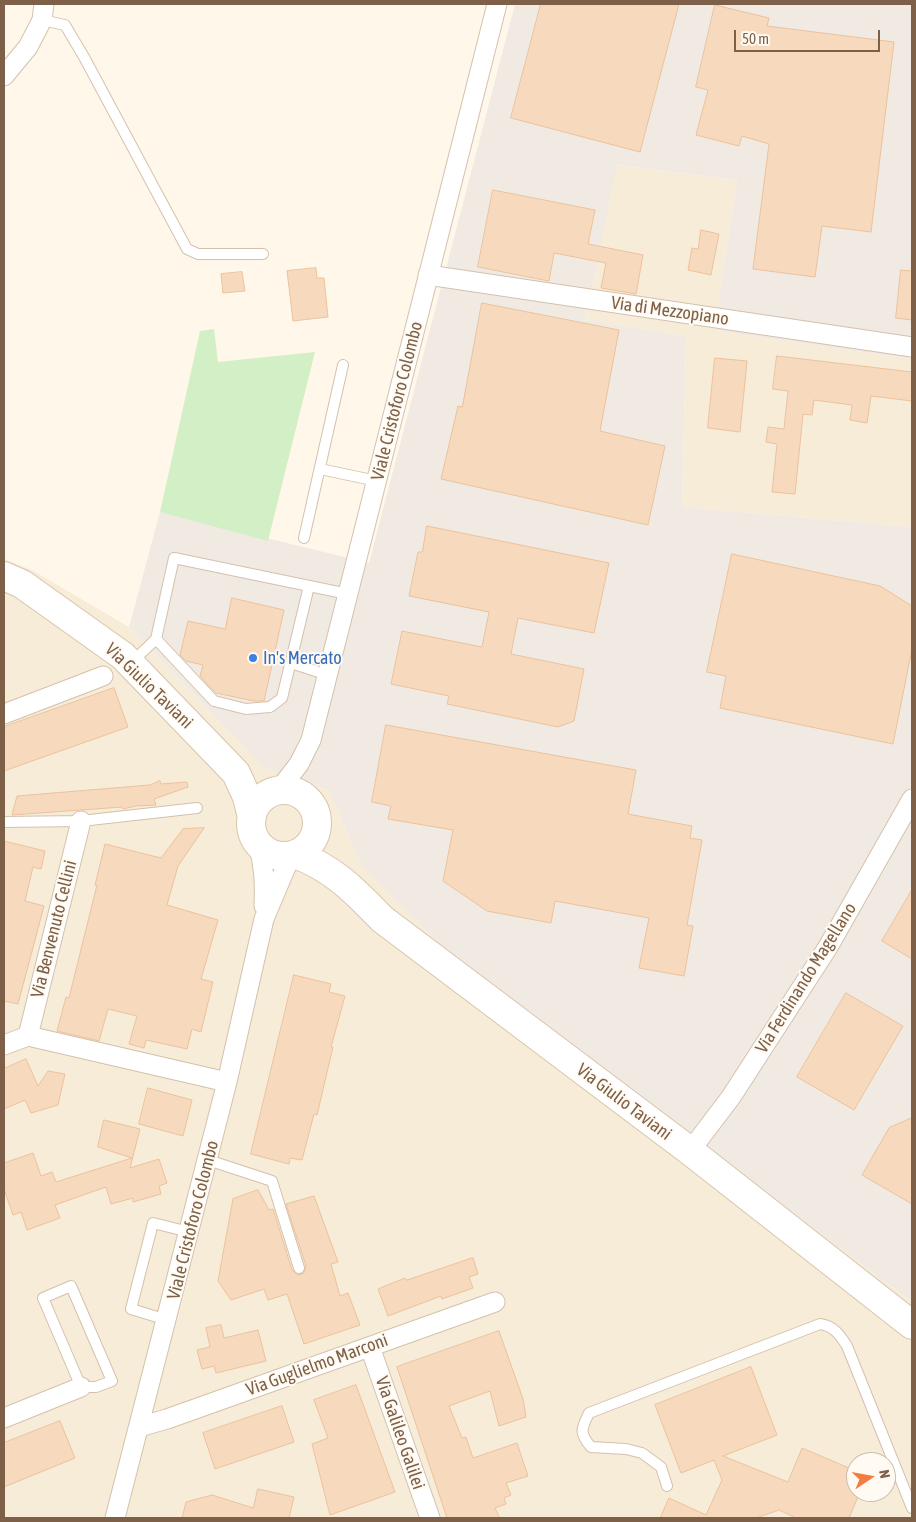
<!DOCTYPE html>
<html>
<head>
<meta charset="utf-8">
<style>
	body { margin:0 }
	#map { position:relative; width:916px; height:1522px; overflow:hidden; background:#fff8ea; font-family:"Asap Condensed",sans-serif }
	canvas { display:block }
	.frame { position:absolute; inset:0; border:5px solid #7e6049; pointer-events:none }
	.north { position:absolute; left:846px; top:1452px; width:50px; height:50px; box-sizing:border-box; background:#fffbf3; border:1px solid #cbbdaf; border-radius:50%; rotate:78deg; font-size:14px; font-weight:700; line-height:20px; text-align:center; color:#7e6049 }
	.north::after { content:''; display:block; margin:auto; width:18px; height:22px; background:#f57b42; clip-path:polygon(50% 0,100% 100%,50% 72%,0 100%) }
	.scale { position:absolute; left:734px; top:30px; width:146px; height:22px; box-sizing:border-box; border:2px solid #7e6049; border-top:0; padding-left:6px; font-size:15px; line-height:18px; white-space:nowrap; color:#7e6049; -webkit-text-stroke:4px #fffbf3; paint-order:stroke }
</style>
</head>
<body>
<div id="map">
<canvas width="916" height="1522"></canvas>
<div class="frame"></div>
<div class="north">N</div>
<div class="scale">50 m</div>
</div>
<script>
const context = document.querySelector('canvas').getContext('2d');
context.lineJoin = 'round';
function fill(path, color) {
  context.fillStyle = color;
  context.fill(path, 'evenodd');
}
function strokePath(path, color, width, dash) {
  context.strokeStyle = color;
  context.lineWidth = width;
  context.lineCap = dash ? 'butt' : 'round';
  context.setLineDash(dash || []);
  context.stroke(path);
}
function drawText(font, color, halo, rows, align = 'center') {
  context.font = font + ' "Asap Condensed",sans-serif';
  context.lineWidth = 4;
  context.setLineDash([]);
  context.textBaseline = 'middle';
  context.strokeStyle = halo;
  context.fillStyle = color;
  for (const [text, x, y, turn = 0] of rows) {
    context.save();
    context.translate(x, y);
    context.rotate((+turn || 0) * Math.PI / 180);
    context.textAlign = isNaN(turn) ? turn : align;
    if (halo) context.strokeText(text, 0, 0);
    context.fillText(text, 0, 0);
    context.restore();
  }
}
fill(new Path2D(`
	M616,165l121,15 -23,151 198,28v168l-230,-20 4,-171 -101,-16z
	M4,559l28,11 97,57 136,142 64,21 32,75 101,102 450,335v216h-908zM856,1462h30v30h-30z`), '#f7ecd7');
fill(new Path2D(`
	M515,4h397v355l-198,-28 23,-151 -120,-15 -32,155 101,16 -4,171 230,20v775l-450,-335 -101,-102 -32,-75 -64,-21 -136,-142 31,-115 209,51z`), '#f0eae3');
fill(new Path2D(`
	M214,329l4,33 97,-10 -47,189 -108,-29 40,-181z`), '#d3efc5');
const building = new Path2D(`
	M541,4h138l-39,148 -129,-34z
	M715,5l54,13 -2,8 127,16 -23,190 -49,-6 -7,51 -62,-8 16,-125 -27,-8 -3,10 -43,-11 12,-45 -12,-3z
	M493,190l102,20 -7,34 55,11 -7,39 -35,-6 5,-25 -52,-10 -5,28 -71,-14z
	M701,230l18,4 -8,41 -23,-5 4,-22 6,1z
	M316,268l1,10h7l4,39 -35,4 -6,-50z
	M901,270l11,1v49l-16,-2z
	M242,272l3,19 -22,2 -2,-19z
	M482,303l137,27 -19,101 65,15 -17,79 -207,-46 17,-73 4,1z
	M777,356l135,16v29l-41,-5 -4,27 -17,-3 2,-15 -38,-5 -2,15 -9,-1 -8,80 -23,-2 5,-48 -11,-2 2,-15 16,2 4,-38 -15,-2z
	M715,358l32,3 -7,71 -32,-4z
	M427,526l182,37 -15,70 -76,-15 -7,36 73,15 -10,52 -16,6 -111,-23 2,-8 -58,-12 11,-53 80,16 7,-35 -80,-16 9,-44h4z
	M732,554l148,32 32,20v43l-19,95 -173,-36 6,-32 -19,-4z
	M232,598l52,12 -20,91h-10l-38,-8 -16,-17 3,-11 -17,-4 -6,-6 8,-34 37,8z
	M114,688l14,39 -124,44v-44z
	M386,725l250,45 -8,44 64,12 -2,12 12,2 -15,85 6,1 -9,50 -45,-8 10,-50 -94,-17 -4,22 -64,-12 -44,-30 10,-51 -65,-11 3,-13 -19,-4z
	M160,781l1,3 26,-2 1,5 -34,12 2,6 -20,1 -13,3 -1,-2 -110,8 5,-19 133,-11z
	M204,828l-26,38 -11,39 51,15 -17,59 12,3 -12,50 -9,-3 -5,20 -41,-9 -2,8 -15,-4 8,-28 -29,-7 -9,32 -42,-10 9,-34 3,1 28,-113h-2l10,-41 56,14 22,-29z
	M4,841l41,10 -4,18 -8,-2 -8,34 19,5 -26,98 -14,-3z
	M912,890v69l-30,-18z
	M294,975l37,9 -2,8 16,4 -14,51h2l-16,68 -3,-1 -12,46 -12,-2 -1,6 -38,-10z
	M846,993l57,33 -49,84 -57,-33z
	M26,1059l12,27 10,-15 17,3 -7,31 -27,8 -6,-13 -21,9v-40z
	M148,1088l44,12 -9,36 -44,-12z
	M912,1118v86l-50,-29 27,-47z
	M104,1120l36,9 -10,39 29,-9 8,24 -8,3 2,8 -28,8v-4l-22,6 -5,-17 -51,18 5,13 -33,12 -6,-18 -8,3 -9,-26v-26l29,-10 8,23 11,-4 4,10 76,-24 -34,-11z
	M258,1190l11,20 4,-1 19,61 6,5 6,-2 2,-7 -20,-62 28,-8 24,66 -7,2 9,32 8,-3 12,32 -56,19 -17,-50 -19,6 -4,-11 -33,11 -13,-19 15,-82z
	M473,1258l5,16 -9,3 4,11 -31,11 -1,-3 -53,20 -10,-27 27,-11 1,2z
	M221,1325l3,13 34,-8 8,31 -50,12 -2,-7 -12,3 -5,-19 13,-3 -4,-19z
	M499,1331l24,68 3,18 -27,9 -9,-35 -41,15 13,32 4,-1 7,21 44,-15 11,33 -22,7 5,12 -7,3 2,6 -11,4 5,10h-53l-50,-151z
	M751,1367l26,68 -54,21 65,26 14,-34 54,23v21h4l-11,26h-53l-17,-8 -23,8h-96l9,-20 37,17 16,-35 -8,-20 -33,13 -26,-68z
	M356,1385l39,107 -65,23 -18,-71 16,-6 -14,-38z
	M282,1406l12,36 -79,27 -12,-36z
	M60,1421l15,37 -71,29v-44z
	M258,1489l36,8 -5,21h-107l4,-16 26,-7 41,13z`);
fill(building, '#f7dabe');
strokePath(building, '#ecc29c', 1);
const lane = new Path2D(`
	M42,20l23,5 19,32 103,192 11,5h65
	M320,469l57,12
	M304,538l39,-173
	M309,586l-27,112 -12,9 -24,2 -32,-8 -58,-62 18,-81 174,36
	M131,663l25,-24
	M291,663l37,12
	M4,822l77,-1 116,-13
	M208,1160l64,21 27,87
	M71,1286l41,95 -16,6h-15l-38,-89z
	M167,1320l-36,-11 22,-86 36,9
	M667,1486l-6,-19 -19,-14 -16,-4 -35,-2c-12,-14 -10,-18 -2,-34l231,-89c14,2 20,11 27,22l65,162`);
const street = new Path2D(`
	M4,76l24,-29 14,-27 2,-16
	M428,275l484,72
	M4,714l99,-38
	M278,791l21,-27 12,-24 186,-736
	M258,843c6,22 7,39 6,63
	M28,1036l53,-215
	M4,1045l24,-9 199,46
	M690,1151l41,-54 97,-150 84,-148
	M370,1347l60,171
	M4,1418l77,-31
	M139,1427l28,-8 328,-117
	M115,1518l112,-436 37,-163 27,-64`);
const secondary = new Path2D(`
	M4,576l18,8 101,72 113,117 11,24 5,20
	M251 823a33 33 0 1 1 66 0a33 33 0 1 1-66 0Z
	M295,854c38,14 60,37 87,65l308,232 222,174`);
strokePath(lane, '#d4c1ad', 12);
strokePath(street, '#d4c1ad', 21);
strokePath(secondary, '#d9c4ac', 30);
strokePath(lane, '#fff', 10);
strokePath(street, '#fff', 19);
strokePath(secondary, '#fff', 28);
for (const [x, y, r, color] of [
	[253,658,5,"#3f7fe0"]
]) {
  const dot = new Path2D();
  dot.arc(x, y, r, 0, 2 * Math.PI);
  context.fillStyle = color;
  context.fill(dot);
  strokePath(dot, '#fffbf3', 2);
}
drawText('18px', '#7e6049', '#fffbf3', [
	["Via di Mezzopiano",670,311,8],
	["Viale Cristoforo Colombo",397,401,-76],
	["Via Giulio Taviani",149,686,44],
	["Via Benvenuto Cellini",54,929,-76],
	["Via Ferdinando Magellano",806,978,-58],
	["Via Giulio Taviani",624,1102,37],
	["Viale Cristoforo Colombo",193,1220,-76],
	["Via Guglielmo Marconi",317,1365,-20],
	["Via Galileo Galilei",400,1433,71]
]);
drawText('18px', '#366cbe', '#fffbf3', [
	["In's Mercato",263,658]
], 'left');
</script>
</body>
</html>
